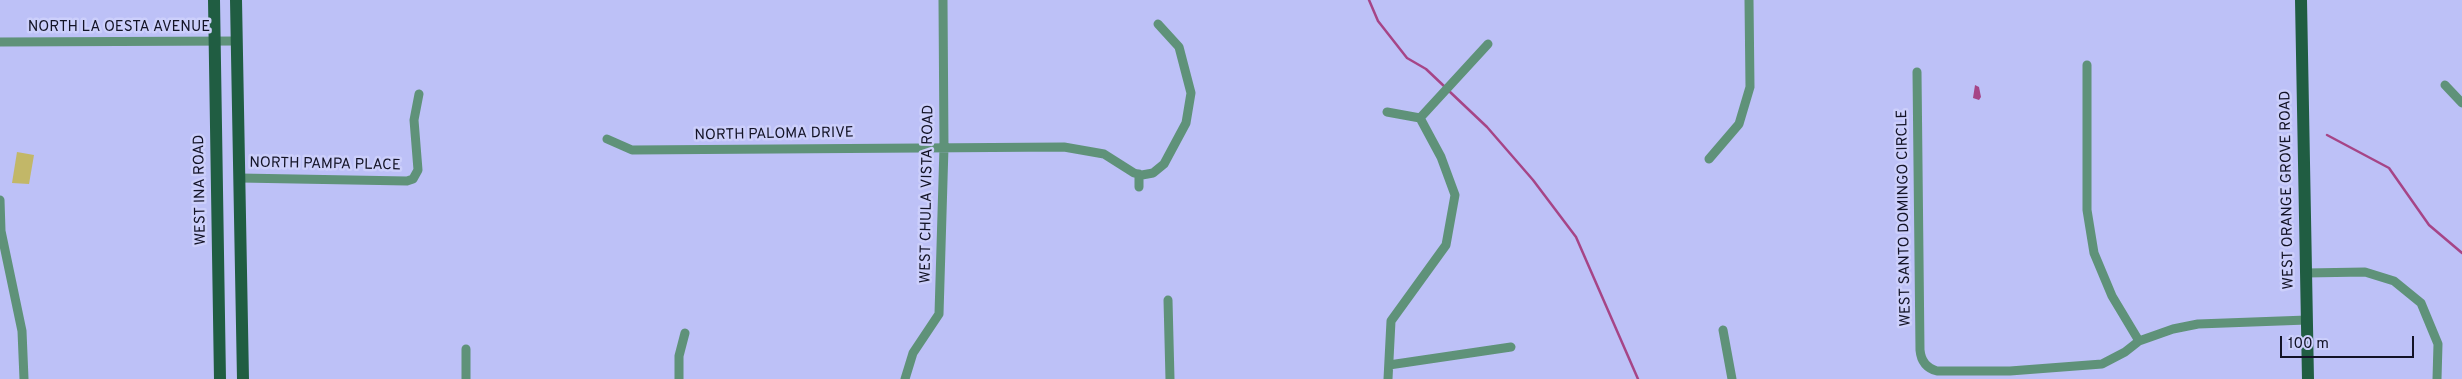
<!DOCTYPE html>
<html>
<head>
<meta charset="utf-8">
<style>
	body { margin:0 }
	#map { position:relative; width:2462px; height:379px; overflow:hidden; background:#bdc1f7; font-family:Overpass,sans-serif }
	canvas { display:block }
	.scale { position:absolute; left:2280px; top:336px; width:134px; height:22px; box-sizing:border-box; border:2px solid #131326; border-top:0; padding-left:6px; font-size:15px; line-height:18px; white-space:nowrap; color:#131326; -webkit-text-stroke:4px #cccffb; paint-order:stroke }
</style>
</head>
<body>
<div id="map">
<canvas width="2462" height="379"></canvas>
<div class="scale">100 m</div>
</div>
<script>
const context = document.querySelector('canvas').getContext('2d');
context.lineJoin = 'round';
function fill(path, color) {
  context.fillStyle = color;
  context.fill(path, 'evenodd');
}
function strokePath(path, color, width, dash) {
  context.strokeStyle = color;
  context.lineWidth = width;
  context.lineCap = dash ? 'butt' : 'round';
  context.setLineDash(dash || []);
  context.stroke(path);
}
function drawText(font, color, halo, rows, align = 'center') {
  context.font = font + ' Overpass,sans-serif';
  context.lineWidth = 5;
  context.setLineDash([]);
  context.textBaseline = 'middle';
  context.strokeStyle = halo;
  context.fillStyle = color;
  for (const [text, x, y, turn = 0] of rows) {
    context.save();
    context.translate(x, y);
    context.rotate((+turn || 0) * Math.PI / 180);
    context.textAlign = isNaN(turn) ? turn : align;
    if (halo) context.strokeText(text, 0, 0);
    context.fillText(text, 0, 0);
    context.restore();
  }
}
fill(new Path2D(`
	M17,152l17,3 -5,29 -17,-1z`), '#c2b768');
fill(new Path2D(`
	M1975,85l4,2 2,10 -2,3 -6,-2z`), '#a64587');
strokePath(new Path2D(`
	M1369,0l9,21 29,37 19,11 19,18
	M1449,91l38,36 46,53 43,57 62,142
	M2327,135l62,33 40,57 33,28`), '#a64587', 2.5);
strokePath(new Path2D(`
	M0,42l237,-1
	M2087,65v145l7,43 18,43 27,45
	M1917,72l3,278c1,11 6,18 17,21h73l92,-7 23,-12 14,-11 34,-12 25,-5 109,-4
	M2445,85l17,18
	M1387,112l33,6 21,39 14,38 -9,50 -55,76 -3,58
	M1420,118l68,-74
	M607,139l25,11 432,-3 40,7 30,19 8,2 11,-2 11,-9 22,-41 5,-30 -12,-46 -21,-23
	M1709,159l30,-35 11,-37 -1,-87
	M240,178l167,3 6,-2 5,-9 -4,-50 5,-26
	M1139,187v-13
	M0,200l1,31 21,100 2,48
	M2306,273l59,-1 29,9 27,22 17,41 -1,35
	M1168,300l2,79
	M1723,330l9,49
	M466,349v30
	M1389,365l122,-18
	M679,379v-23l6,-23
	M905,379l8,-26 26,-39 5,-167 -1,-147`), '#5f9279', 9);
strokePath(new Path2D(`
	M214,0l6,379
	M236,0l7,379
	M2301,0l7,379`), '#205d42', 12);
drawText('15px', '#131326', '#cccffb', [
	["NORTH LA OESTA AVENUE",119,28],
	["NORTH PALOMA DRIVE",774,135,-1],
	["NORTH PAMPA PLACE",325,165,1],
	["WEST INA ROAD",201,190,-91],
	["WEST ORANGE GROVE ROAD",2288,190,-91],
	["WEST CHULA VISTA ROAD",928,194,-89],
	["WEST SANTO DOMINGO CIRCLE",1905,218,-91]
]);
</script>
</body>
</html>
